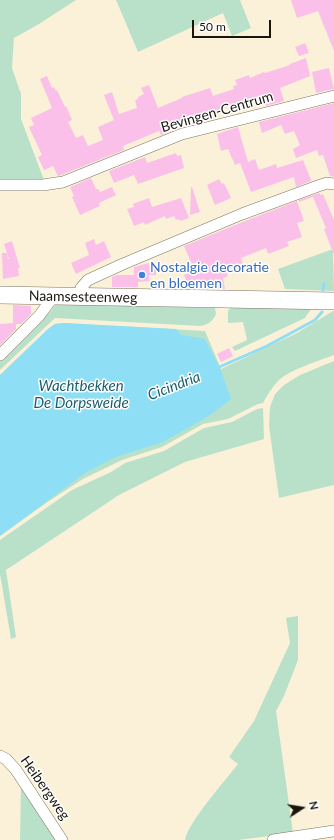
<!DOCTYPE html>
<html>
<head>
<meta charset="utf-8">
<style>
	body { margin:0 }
	#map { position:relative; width:334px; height:840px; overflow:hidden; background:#fbf1d9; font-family:Lato,sans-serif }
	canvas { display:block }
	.north { position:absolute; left:282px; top:788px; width:40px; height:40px; -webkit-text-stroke:3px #fff; paint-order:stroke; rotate:78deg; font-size:11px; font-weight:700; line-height:16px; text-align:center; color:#19160e }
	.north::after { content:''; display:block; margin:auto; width:14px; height:18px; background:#19160e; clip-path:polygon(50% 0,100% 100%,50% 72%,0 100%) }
	.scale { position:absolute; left:192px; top:20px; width:79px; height:18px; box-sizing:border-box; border:2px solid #19160e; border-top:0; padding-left:5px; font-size:12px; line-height:14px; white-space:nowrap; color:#19160e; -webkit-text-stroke:3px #fff; paint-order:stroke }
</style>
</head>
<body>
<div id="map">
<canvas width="334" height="840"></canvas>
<div class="north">N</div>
<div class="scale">50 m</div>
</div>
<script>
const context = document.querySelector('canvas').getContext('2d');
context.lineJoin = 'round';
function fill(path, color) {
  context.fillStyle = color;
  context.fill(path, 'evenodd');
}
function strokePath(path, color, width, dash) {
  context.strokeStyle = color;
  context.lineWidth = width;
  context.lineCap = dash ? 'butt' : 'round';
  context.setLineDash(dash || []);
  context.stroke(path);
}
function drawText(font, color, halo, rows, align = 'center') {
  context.font = font + ' Lato,sans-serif';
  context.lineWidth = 3;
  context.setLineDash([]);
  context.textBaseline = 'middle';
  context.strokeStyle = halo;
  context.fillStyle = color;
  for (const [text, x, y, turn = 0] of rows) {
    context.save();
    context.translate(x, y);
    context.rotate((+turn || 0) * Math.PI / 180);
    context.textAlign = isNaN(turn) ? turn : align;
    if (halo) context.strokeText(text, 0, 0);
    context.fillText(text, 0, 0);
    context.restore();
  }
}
fill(new Path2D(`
	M0,0h76l-37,24 -25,14 -2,30 9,26v25l23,61 -44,-1z
	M116,0h124l11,28 -19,8 -9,-23 -85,39z
	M333,249l1,42 -49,-2 -7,-20z
	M56,304l159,4 1,6c-3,7 -8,11 -16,12l-145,-8 -55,52v-10l51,-49z
	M231,307l80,2 -6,9 -70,33 -3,-4 15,-7 -4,-18 -15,1v-12z
	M333,311h1v44c-16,6 -42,14 -55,25 -7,7 -12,15 -16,23l-5,1 -30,15 -25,5 -41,23 -40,13 -39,19 -34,22 -49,35v-161l48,-46 7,-5 9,-1 141,8 16,38 76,-36z
	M334,361v124l-55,13 -10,-72 1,-19 5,-13 9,-9 16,-10z
	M263,408l1,31 -79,23 -66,33 -113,75 10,67 -5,2 -11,-65v-34l72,-50 39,-18 14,-9 39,-12 40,-23 28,-6 25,-13z
	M298,616v44l-14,36 -8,15 17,122 -55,7h-53c3,-18 41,-60 53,-76l-9,-7 25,-36 36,-78 -4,-25z
	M21,782l35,58h-36z`), '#b9e1ca');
fill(new Path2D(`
	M64,323l112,6 6,6 23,4 15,29 11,31 -22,17 -46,26 -47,15 -31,16 -85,63v-161l48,-46 7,-5z`), '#8edff5');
strokePath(new Path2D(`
	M323,290l1,-6
	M217,368l50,-22 48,-26 7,-8`), '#8edff5', 3);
fill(new Path2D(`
	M291,0h43v51l-16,-40 -21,7z
	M305,43l4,10 -10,3 -4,-9z
	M306,58l4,18 -30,12 4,13 -18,5 -3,-11 -49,16 3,6 -11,2 -1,-3 -15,6 -1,-2 -22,9 1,3 -7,3 -2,-4 -36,15 1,4 -63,25 -3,1 -5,-10 -9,4 -6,-13 4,-2 -13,-28 5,-2 -3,-7 21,-10 -12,-29 7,-3 5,12 2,-1 2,4 1,-1 8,17 1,-1 6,14 -4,2 8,16 7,-3 5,11 15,-6 -5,-13 16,-7 -10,-25 8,-3 7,22 18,-6 -2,-8 3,-1v-2l6,-3 -3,-6 8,-3 9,23 24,-10v-1l28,-9 3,8 21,-7 -1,-3 4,-1 -2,-5 14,-5 1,3 14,-6 1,1 25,-8v-1z
	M329,68l5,21 -18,4 -4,-21z
	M334,103v74l-4,-1 -7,-21 -4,1 -2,-6 -21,8 -3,-9 7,-4 -6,-14 -9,3 -4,-9 -19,8 -3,-11z
	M238,127l10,35 7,-3 4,11 17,-6 1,4 26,-8 8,20h2l-17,7 -2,-10 -43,15 -11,-29 -5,2 -7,-16 -7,2 -4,-17z
	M176,153l1,3 4,-1 3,13 -46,16 -4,-9 -20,8 -5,-12 36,-14 2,6z
	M91,178l5,11h2l2,3 12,-5 4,8 -17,8 1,3 -20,9 -8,-18 2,-1 -4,-9z
	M219,179l3,5 2,-1 7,15 -16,7 -8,-20z
	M191,187h1l8,25 -10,3z
	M319,193l2,2 2,-1 11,26v33h-1l-9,-24 2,-1 -13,-31 -14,5v-2z
	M149,198l3,9 29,-9 8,20 -9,3 -1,-2 -3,1 -2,-4 -8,3 -1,-3 -20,9 -1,-3 -10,4 -7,-17 7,-2 -1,-3z
	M297,201l7,20 -7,2 5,14 -15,5 2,4 -21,8 -2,-6 -25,10 2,6 -17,6 2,6 -5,2 2,11 -31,-1 -3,-8 -4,2 -3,-7 10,-6 -10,-23 61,-25z
	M94,239l2,6 8,-4 7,16 -35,17 -5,-11 18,-8 -4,-12z
	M12,241l8,27h-2l1,8 -16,3 -1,-26h5l1,6h1l-5,-15z
	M149,263v3h7v9h-7v6l-11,1v5h-26v-10l5,-2h17v-8z
	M13,305l18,1v8l-10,10h-5v5l-16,16v-21l13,-1z
	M229,348l4,8 -12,6 -4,-8z`), '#fac0e9');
const street = new Path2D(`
	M0,185h43l20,-3 119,-48 152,-38
	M80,296l1,-8 7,-8 35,-16 119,-50 76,-28 9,-3 7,1
	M0,355l39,-39 15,-20
	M0,756l6,3 10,11 46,70
	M273,840l61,-9`);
const primary = new Path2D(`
	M0,295l334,6`);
strokePath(street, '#7d745f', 12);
strokePath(primary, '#7d745f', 18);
strokePath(street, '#fff', 11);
strokePath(primary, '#fff', 17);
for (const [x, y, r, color] of [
	[142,275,4,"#3f7fe0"]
]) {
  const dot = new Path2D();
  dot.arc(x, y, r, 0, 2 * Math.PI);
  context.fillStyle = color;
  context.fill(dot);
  strokePath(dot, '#fff', 1.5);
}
drawText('14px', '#19160e', '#fff', [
	["Bevingen-Centrum",217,112,-16],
	["Naamsesteenweg",83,297,1],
	["Heibergweg",45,788,55]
]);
drawText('14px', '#366cbe', '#fff', [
	["Nostalgie decoratie",150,267],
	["en bloemen",150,283]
], 'left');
drawText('italic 15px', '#1b5d6d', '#fff', [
	["Wachtbekken",81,386],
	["De Dorpsweide",81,403],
	["Cicindria",174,386,-21]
]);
</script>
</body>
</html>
